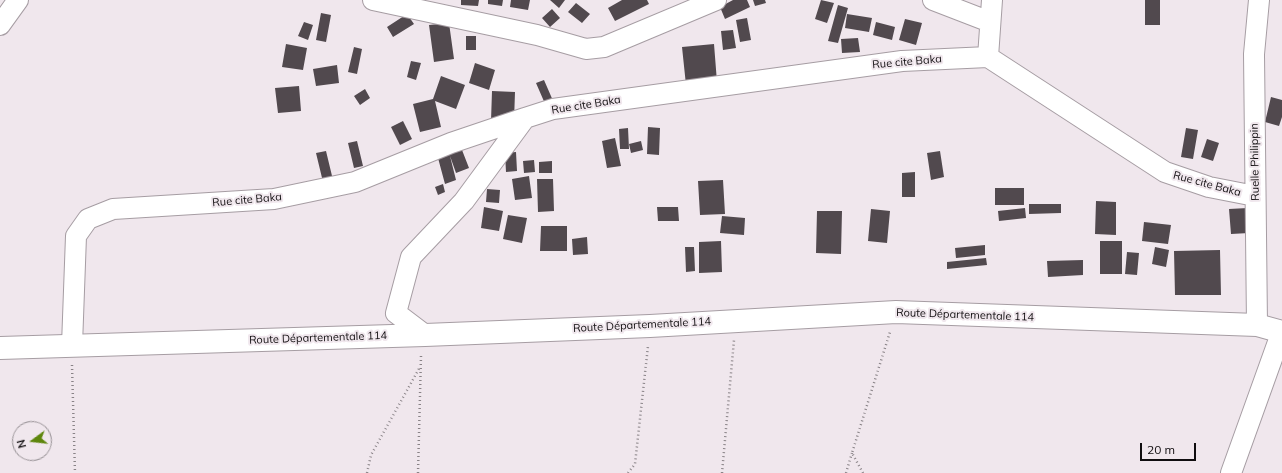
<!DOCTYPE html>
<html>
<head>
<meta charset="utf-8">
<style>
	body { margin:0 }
	#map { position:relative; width:1282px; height:473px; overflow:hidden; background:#f0e7ed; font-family:Mulish,sans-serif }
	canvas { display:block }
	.north { position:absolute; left:12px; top:421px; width:40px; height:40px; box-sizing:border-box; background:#f0e7ed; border:1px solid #969094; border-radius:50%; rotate:255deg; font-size:11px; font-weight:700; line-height:16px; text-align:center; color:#100d0f }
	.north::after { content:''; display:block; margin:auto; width:14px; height:18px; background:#5e860d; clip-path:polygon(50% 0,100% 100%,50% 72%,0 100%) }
	.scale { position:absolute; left:1140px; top:443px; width:56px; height:18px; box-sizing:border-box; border:2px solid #100d0f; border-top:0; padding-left:5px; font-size:12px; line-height:14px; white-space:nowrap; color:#100d0f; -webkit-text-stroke:3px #f0e7ed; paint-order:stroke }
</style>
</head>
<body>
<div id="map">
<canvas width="1282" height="473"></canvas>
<div class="north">N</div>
<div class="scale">20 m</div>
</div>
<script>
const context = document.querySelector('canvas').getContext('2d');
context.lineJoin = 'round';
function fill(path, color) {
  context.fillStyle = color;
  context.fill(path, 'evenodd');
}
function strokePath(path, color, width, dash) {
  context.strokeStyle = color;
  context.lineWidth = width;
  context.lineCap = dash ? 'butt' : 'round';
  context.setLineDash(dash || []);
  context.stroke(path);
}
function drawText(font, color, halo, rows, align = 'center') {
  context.font = font + ' Mulish,sans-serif';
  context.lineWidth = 4;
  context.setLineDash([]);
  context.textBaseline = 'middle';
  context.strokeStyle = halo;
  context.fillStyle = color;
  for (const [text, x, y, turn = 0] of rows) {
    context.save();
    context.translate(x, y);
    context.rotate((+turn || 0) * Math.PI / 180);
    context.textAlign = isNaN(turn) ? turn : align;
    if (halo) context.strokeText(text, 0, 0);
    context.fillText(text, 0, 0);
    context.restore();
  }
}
fill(new Path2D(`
	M461,0h18l-1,6 -17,-1z
	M488,0h15l-1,6 -14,-2z
	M511,0h19l-2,10 -18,-3z
	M550,0h15l-6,8z
	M622,0h25l2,4 -34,17 -7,-13z
	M733,0h14l3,7 -25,12 -5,-12z
	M753,0h12l1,3 -11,3z
	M821,0l13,3 -7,20 -12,-4z
	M1145,0h15v25h-15z
	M576,3l14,11 -8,9 -14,-11z
	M838,5l10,3 -10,35 -10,-2z
	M552,9l8,9 -10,9 -8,-9z
	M321,13l10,2 -5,27 -10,-2z
	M407,14l7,10 -21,13 -6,-10z
	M847,14l25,4 -3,14 -24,-4z
	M747,18l4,22 -11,2 -4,-22z
	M905,19l17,4 -6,22 -17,-5z
	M304,22l9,3 -5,15 -10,-4z
	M876,22l19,5 -3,13 -19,-5z
	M449,23l5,36 -20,3 -5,-37z
	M733,30l3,18 -13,2 -2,-19z
	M466,36h10v14h-10z
	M858,38l2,14 -18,1 -1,-14z
	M286,44l21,4 -4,22 -21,-3z
	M714,44l3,38 -31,3 -4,-38z
	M354,47l8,2 -5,25 -9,-2z
	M411,61l10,2 -5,17 -9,-3z
	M475,63l20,7 -6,20 -20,-7z
	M337,65l2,18 -23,3 -3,-17z
	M441,76l24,9 -9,24 -21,-8 6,26 -21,5 -7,-28 20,-5z
	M544,80l10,23 -8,3 -10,-23z
	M299,86l2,25 -23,2 -3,-25z
	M365,89l5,9 -10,7 -6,-9z
	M492,91l23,1 -1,29h-23z
	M1271,97l11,3v17l-3,9 -14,-4z
	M403,121l9,18 -12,6 -9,-18z
	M648,127l12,1 -1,27 -12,-1z
	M628,128l1,21h-9l-1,-20z
	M1186,128l12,2 -5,29 -12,-2z
	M615,138l6,28 -14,2 -5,-27z
	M1207,139l12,4 -6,18 -12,-4z
	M357,141l6,25 -9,2 -6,-25z
	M641,141l2,9 -12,3 -2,-9z
	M462,150l7,18 -13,5 -6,-17 6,24 -11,4 -7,-26z
	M326,151l7,29 -10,2 -7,-29z
	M940,151l4,26 -13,3 -4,-27z
	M516,152l1,19 -11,1 -1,-19z
	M534,160l1,12 -11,1 -1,-12z
	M552,161v12h-13v-11z
	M915,172v25h-13v-24z
	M529,176l3,22 -17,2 -3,-21z
	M537,179h16l1,32 -16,1z
	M723,180l2,34 -25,1 -2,-34z
	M443,184l2,8 -7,3 -3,-8z
	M995,188h29v17h-29z
	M487,189l13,1 -1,13 -13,-1z
	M1096,201l20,1v33l-21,-1z
	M1029,204h32v9l-32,1z
	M484,207l19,4 -4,20 -18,-3z
	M657,207h21l1,14h-21z
	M1025,208l1,10 -27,3 -1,-10z
	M1248,208l1,25 -18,1 -2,-25z
	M871,209l19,2 -3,32 -19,-2z
	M817,211h25l-1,43 -25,-1z
	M508,215l19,3 -5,25 -19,-4z
	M722,216l23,2 -1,17 -24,-2z
	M1144,222l27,3 -3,19 -26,-3z
	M541,226h26v25h-27z
	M587,237l1,17 -15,1 -1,-16z
	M721,241l1,31 -23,1v-31z
	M1100,241h22v33h-22z
	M985,245v10l-29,3 -1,-10z
	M685,247h9l1,24 -9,1z
	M1155,247l14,3 -3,17 -14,-3z
	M1220,250l1,45h-46l-1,-44z
	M1127,252l12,1 -2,22 -12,-1z
	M986,258l1,7 -40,4v-7z
	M1083,260v15l-35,2 -1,-16z`), '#51494e');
const minor = new Path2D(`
	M373,0l164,35 49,14 18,-2 112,-47
	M933,0l57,22
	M0,25l18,-25
	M988,57l4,-57
	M1257,325l-3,-271 5,-54
	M425,335l-29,-22 15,-56 53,-56 61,-83 28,-9 349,-48 86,-4 177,115 44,15 46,9
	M72,345l4,-109 12,-17 25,-10 161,-10 81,-17 96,-39 74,-25
	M1231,473l51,-142`);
const secondary = new Path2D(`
	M0,348l425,-13 225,-9 246,-14 361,13 25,7`);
strokePath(minor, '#a69da3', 22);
strokePath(secondary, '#a69da3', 24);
strokePath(new Path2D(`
	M72,365l3,108
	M367,473l4,-18 49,-88
	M418,473l3,-117
	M628,473l7,-9 13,-118
	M722,473l12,-133
	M846,473l6,-20
	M863,473l-11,-20 38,-121`), '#898387', 2.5, [1, 3]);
strokePath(minor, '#fff', 20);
strokePath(secondary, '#fff', 22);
drawText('11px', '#100d0f', '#f0e7ed', [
	["Rue cite Baka",907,62,-5],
	["Rue cite Baka",586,105,-9],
	["Ruelle Philippin",1255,162,-91],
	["Rue cite Baka",1207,184,15],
	["Rue cite Baka",247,200,-5],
	["Route Départementale 114",965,315,2],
	["Route Départementale 114",642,325,-3],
	["Route Départementale 114",318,338,-2]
]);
</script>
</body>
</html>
